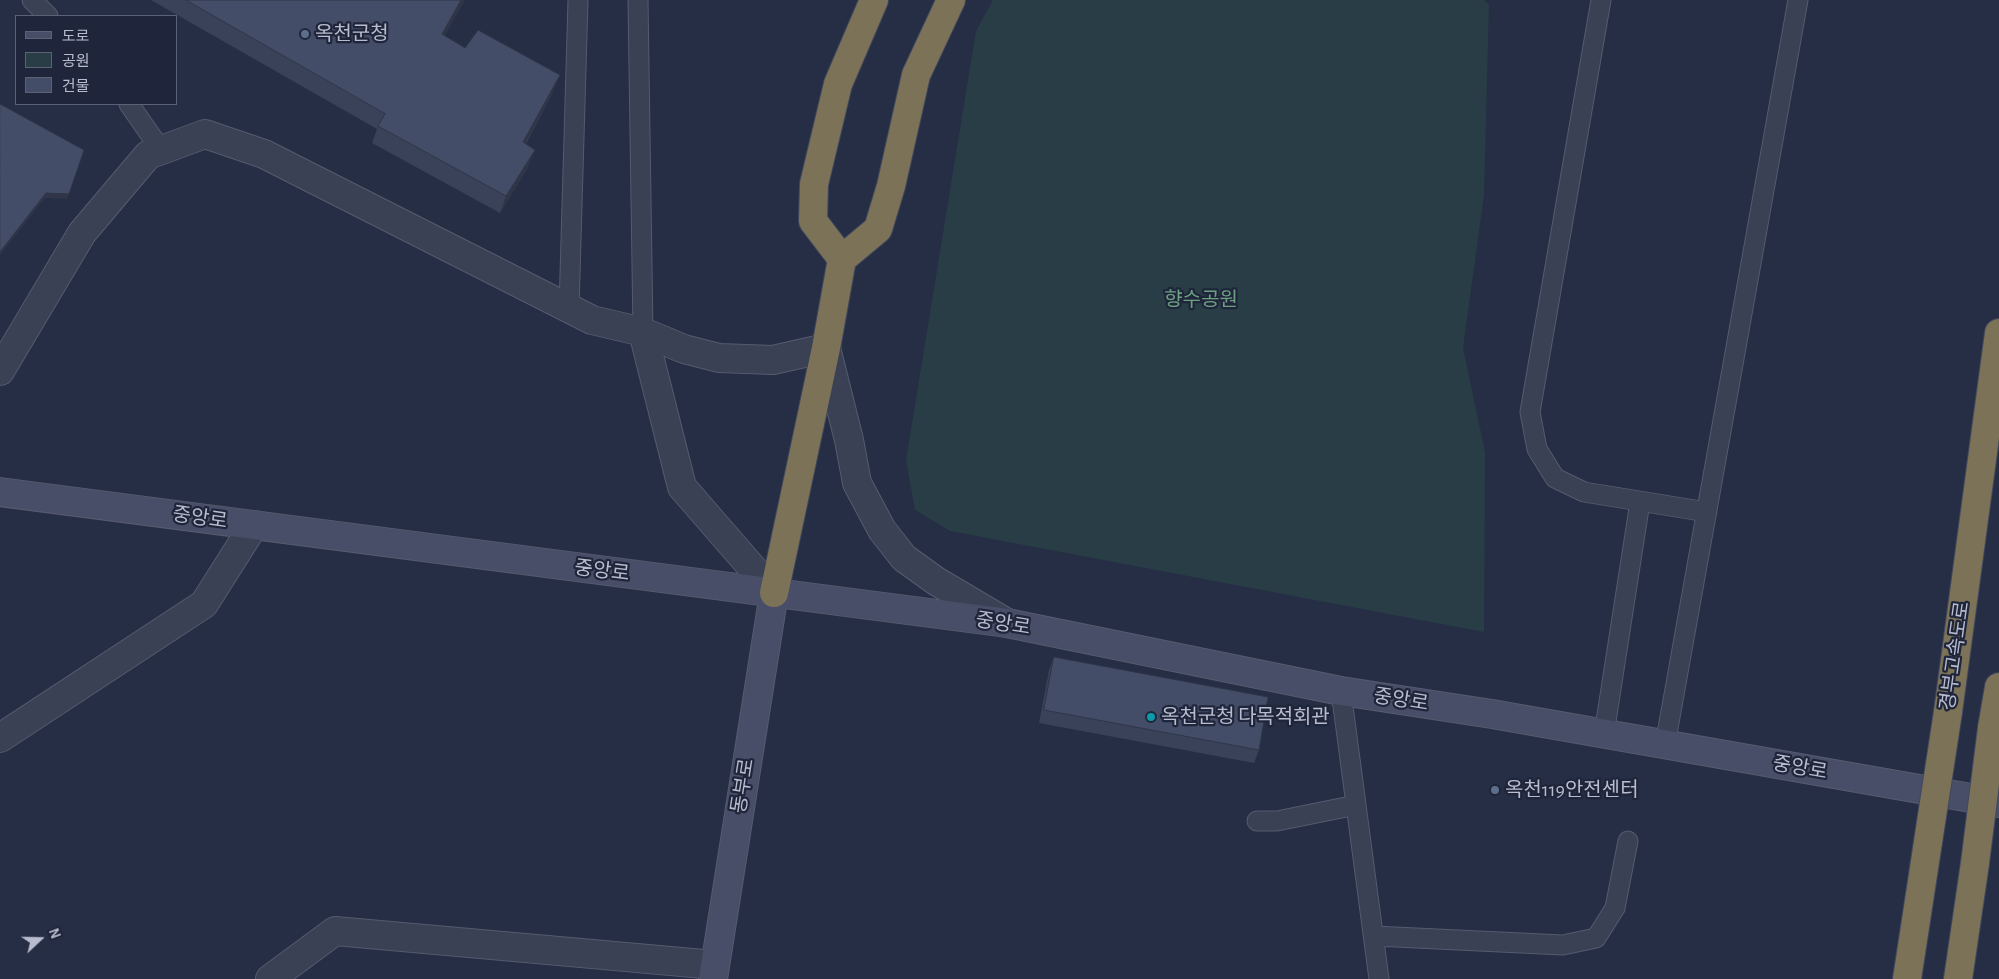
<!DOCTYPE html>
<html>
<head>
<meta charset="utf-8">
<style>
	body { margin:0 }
	#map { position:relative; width:1999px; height:979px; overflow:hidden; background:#252e45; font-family:"Alegreya Sans","Noto Sans KR",sans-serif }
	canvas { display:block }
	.legend { position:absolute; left:15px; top:15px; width:162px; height:90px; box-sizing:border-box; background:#1f253a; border:1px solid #5c6175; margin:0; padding:6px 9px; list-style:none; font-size:15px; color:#b8bcce }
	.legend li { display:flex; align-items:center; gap:10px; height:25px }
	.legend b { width:25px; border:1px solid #5c6175 }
	.north { position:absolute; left:15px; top:914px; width:50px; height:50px; -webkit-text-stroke:4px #1f253a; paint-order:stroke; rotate:69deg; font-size:14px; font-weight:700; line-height:20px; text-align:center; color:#b8bcce }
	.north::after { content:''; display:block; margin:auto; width:18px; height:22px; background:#b8bcce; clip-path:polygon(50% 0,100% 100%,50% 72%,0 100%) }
</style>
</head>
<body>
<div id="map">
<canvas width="1999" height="979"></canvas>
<ul class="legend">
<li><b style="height:6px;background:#484e67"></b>도로</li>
<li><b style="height:14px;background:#283d46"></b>공원</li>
<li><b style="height:14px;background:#444d67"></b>건물</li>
</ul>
<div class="north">N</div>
</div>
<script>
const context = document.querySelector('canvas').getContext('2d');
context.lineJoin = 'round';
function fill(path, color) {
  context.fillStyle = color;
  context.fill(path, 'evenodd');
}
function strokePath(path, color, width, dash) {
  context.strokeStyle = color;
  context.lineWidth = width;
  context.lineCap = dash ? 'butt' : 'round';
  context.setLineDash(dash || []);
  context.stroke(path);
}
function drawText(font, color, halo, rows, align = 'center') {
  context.font = font + ' "Alegreya Sans","Noto Sans KR",sans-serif';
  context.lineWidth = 4.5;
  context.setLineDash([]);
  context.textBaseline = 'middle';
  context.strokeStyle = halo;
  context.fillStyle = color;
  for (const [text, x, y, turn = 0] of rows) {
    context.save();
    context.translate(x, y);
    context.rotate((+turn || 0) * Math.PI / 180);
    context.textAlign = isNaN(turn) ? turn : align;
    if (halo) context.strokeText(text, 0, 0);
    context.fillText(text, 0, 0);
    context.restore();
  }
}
fill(new Path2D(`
	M993,0h491l5,5 -5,190 -21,153 22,104 -1,180 -534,-101 -35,-21 -9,-50 70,-429z`), '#283d46');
const lane = new Path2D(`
	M32,0l16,16
	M638,0l5,332
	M1601,0l-71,412 7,37 18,29 29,14 123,20
	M129,104l32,46
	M569,309l9,-309
	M1341,691l38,288
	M1604,734l36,-232
	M1665,745l133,-745
	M1257,821h20l79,-16
	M1374,936l189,9 33,-7 19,-30 13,-67`);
const street = new Path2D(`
	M643,332l41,17 35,9 54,2 53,-12 23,92 8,43 25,47 22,28 32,23 71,42
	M0,371l82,-138 66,-78 57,-21 59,20 328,166 51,12 39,155 92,106
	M0,738l204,-134 50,-79
	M270,979l65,-48 380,34`);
const secondary = new Path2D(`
	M0,492l1007,131 334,68 151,23 507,89
	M713,979l61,-386`);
const highway = new Path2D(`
	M842,259l-29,-38 1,-37 24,-100 36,-84
	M774,593l52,-245 16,-89 36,-30 13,-43 25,-111 35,-75
	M1948,712l51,-379
	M1992,728l7,-41
	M1907,979l21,-137
	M1958,979l17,-116`);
strokePath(lane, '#565b6f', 21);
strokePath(street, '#565b6f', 30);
strokePath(secondary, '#565b6f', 30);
strokePath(highway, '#42485c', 30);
strokePath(lane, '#3a4154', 19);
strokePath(street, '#3a4154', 28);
strokePath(secondary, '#484e67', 28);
strokePath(highway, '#7b7257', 28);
const highwayBridge = new Path2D(`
	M1928,842l20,-130
	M1975,863l17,-135`);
strokePath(highwayBridge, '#42485c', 30, []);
strokePath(highwayBridge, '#7b7257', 28);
fill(new Path2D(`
	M151,0h314l-21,35 21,13 88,44 -27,52 2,23 -28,46 -128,-70 5,-14z
	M1054,657l205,93 -5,13 -215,-40 10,-53z`), '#3a4259');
fill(new Path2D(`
	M461,0h4l-29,51 6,-17z
	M560,75l-7,17 -36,67 6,-17z
	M535,150l-7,17 -28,46 6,-17z
	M46,193l23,1 -2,5 -22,-1 -45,57v-3z`), '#303648');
const building = new Path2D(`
	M186,0h275l-19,34 23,14 13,-18 82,45 -37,67 12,8 -29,46 -128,-70 7,-12z
	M0,104l84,46 -15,44 -23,-1 -46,59z
	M1054,657l214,40 -9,53 -215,-40z`);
fill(building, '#444d67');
strokePath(building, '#303648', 1);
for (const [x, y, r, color] of [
	[305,34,5,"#5c6f8a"],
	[1151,717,5,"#0f9aa8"],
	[1495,790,5,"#5c6f8a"]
]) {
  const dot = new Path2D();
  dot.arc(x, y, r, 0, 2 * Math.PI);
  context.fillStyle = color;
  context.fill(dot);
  strokePath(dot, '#1f253a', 2);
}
drawText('20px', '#b8bcce', '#1f253a', [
	["옥천군청",315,34],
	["옥천군청 다목적회관",1161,717],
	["옥천119안전센터",1505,790]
], 'left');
drawText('20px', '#6da081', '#1f253a', [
	["향수공원",1201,300]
]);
drawText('20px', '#b8bcce', '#1f253a', [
	["중앙로",200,518,8],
	["중앙로",602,571,7],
	["중앙로",1003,624,9],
	["경부고속도로",1955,656,-82],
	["중앙로",1401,700,9],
	["중앙로",1800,768,10],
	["동부로",743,786,-81]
]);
</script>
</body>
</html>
